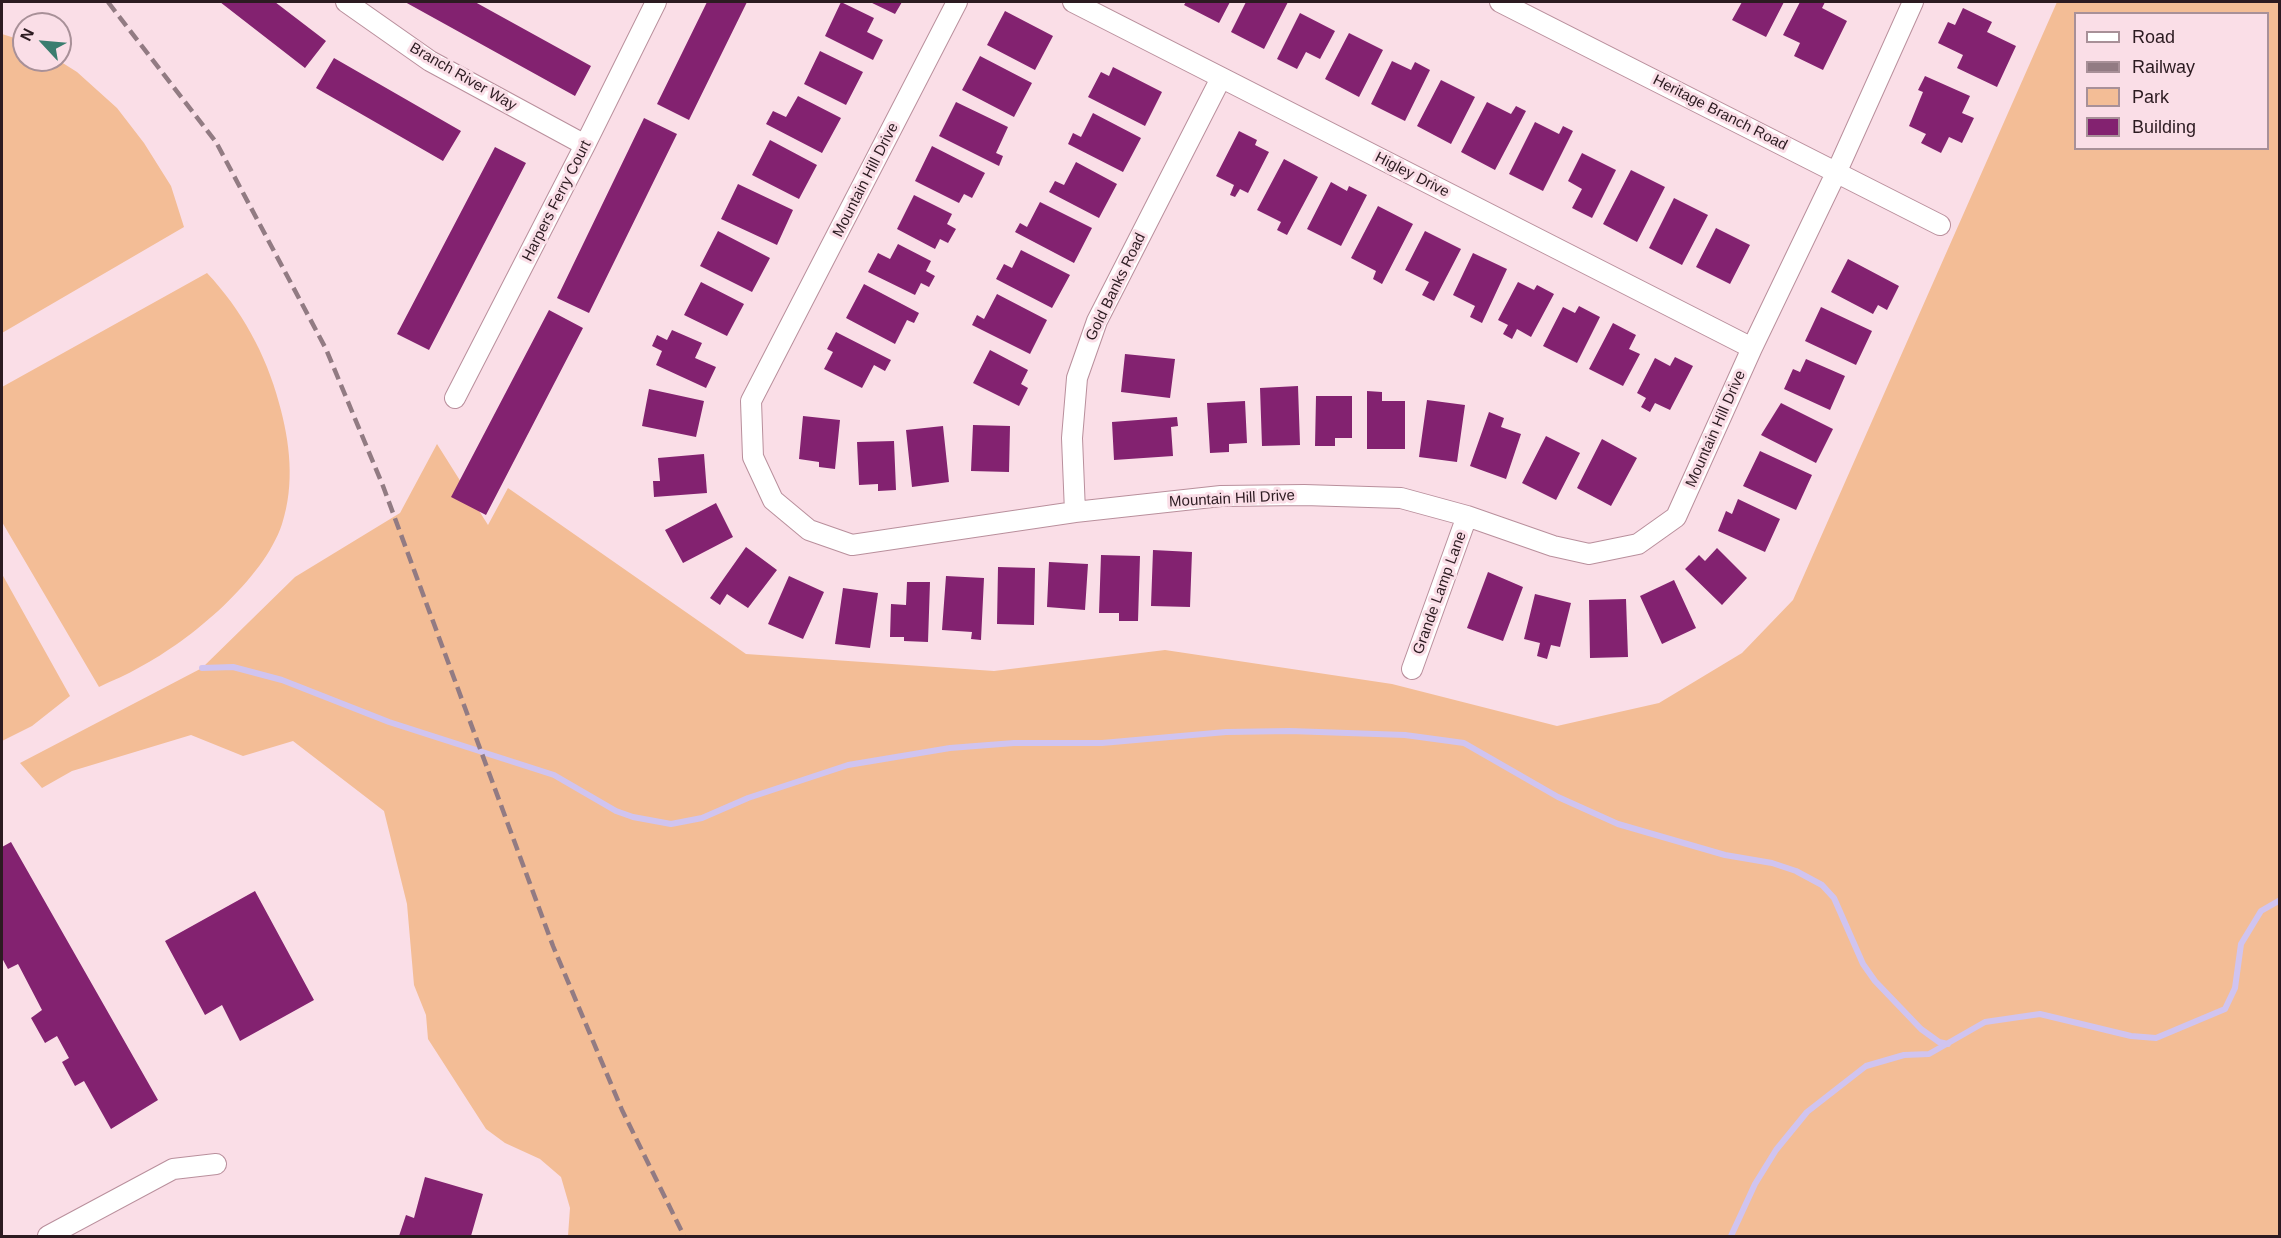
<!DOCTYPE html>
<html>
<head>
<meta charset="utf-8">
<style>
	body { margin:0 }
	#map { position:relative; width:2281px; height:1238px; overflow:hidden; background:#fadee7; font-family:Arial,sans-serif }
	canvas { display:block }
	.frame { position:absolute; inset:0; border:3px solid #2c1b21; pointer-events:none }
	.legend { position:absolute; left:2074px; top:12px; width:195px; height:138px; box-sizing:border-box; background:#fadee7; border:2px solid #a89098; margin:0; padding:8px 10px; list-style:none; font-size:18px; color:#2c1b21 }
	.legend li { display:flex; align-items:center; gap:12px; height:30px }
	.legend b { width:30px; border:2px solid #a89098 }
	.north { position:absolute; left:12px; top:12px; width:60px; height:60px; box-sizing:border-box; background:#fadee7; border:2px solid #a89098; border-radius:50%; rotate:296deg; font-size:16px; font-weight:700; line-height:24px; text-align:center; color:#2c1b21 }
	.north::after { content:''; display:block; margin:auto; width:21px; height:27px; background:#3b7d6f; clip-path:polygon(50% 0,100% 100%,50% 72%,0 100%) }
</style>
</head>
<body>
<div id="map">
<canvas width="2281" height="1238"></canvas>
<div class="frame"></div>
<ul class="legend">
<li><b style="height:8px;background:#fff"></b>Road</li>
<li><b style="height:8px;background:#927b83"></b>Railway</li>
<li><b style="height:16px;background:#f3bd96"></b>Park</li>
<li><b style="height:16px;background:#832270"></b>Building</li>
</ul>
<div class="north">N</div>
</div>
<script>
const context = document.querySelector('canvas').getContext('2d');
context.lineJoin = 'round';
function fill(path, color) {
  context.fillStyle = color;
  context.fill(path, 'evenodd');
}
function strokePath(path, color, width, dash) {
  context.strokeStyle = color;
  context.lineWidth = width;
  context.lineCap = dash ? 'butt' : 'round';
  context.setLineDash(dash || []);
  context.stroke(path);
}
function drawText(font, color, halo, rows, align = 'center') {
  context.font = font + ' Arial,sans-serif';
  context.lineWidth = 6;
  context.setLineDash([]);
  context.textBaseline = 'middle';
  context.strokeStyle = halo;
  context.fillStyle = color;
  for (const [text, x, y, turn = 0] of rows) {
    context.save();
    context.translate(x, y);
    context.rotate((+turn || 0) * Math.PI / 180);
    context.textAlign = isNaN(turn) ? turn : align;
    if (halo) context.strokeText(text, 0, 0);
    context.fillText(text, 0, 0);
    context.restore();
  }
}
fill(new Path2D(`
	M2057,2h222v1234h-1711l2,-28 -9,-31 -21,-18 -35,-16 -19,-14 -58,-90 -2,-24 -12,-30 -7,-81 -23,-93 -91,-70 -50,15 -52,-21 -119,36 -30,17 -22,-25 182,-95 93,-91 105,-64 37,-69 51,81 20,-37 238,166 248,17 171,-21 227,34 165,42 102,-23 83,-50 51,-53zM2076,14h192v134h-192z
	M2,34l22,7v19h34l19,12 40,36 27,35 27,43 13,41 -182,106z
	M207,273c34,36 59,81 72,130 11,39 16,81 3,121 -18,55 -92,117 -142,143 -13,8 -27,13 -41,20l-97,-165v-135z
	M2,574l68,122 -38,30 -30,15z`), '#f3bd96');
strokePath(new Path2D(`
	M202,668l31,-1 49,13 107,42 165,53 62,36 17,6 38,7 31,-6 46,-20 100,-33 102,-17 64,-5h88l124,-11 64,-1 115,4 59,8 94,54 60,27 107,31 47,8 24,8 26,14 12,13 29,66 12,17 46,48 18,13 9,2
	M1731,1236l24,-52 21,-34 31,-38 59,-46 38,-11 25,-1 56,-32 55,-8 91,22 25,2 69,-29 10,-21 6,-44 20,-33 19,-11`), '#d0c4f0', 6);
fill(new Path2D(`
	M220,2h55l51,39 -21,27z
	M405,2h70l116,64 -16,30z
	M707,2h40l-58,118 -32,-16z
	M841,2l33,16 -7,14 16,8 -10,20 -48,-24z
	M870,2h32l-7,12z
	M1186,2h44l-11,21 -35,-18z
	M1246,2h42l-24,47 -33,-17z
	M1742,2h42l-18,35 -34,-17z
	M1800,2h25l-3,6 25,13 -24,49 -29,-14 6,-13 -17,-8z
	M1963,8l29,14 -5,10 29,14 -19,41 -40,-19 6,-13 -25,-12 10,-21 7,3z
	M1005,11l48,25 -18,34 -48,-25z
	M1300,13l35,18 -15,28 -14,-7 -9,17 -20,-10z
	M1349,33l34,17 -24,47 -34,-18z
	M820,51l43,21 -17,33 -42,-21z
	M980,56l52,27 -18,34 -52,-27z
	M334,58l127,73 -18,30 -127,-73z
	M1392,61l19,9 4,-8 15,8 -25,51 -34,-17z
	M1113,67l49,25 -17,34 -57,-29 13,-25 8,4z
	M1925,76l45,20 -8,17 12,5 -12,25 -13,-6 -8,16 -20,-10 5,-9 -17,-8 14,-34 -5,-2z
	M1441,80l34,17 -24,47 -34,-18z
	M798,96l43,22 -19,35 -56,-29 7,-13 13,6z
	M956,102l52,25 -12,26 7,3 -4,10 -60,-30z
	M1487,102l24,12 5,-8 10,5 -31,59 -34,-18z
	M1093,113l48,25 -18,34 -55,-28 5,-11 8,4z
	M644,118l33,16 -88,179 -32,-15z
	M1535,122l24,12 4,-8 10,5 -30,60 -34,-17z
	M1239,131l18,9 -2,5 14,7 -21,41 -8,-4 -5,8 -5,-2 4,-10 -18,-9z
	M770,140l47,25 -18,34 -47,-24z
	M932,146l53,27 -13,25 -8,-4 -5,9 -44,-22z
	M495,147l31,16 -97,187 -32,-16z
	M1582,153l34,17 -24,48 -20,-10 10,-19 -14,-8z
	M1284,159l34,18 -31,58 -10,-5 4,-8 -24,-12z
	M1076,162l41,22 -18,34 -50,-26 6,-11 9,4z
	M1631,170l34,17 -28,55 -34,-18z
	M1331,182l16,9 2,-5 18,9 -26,51 -34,-17z
	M738,184l55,26 -16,35 -56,-26z
	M914,195l38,19 -5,10 9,5 -8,14 -8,-4 -5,10 -38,-20z
	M1674,198l34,17 -26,50 -33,-17z
	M1040,202l52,26 -18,35 -59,-31 5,-9 7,4z
	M1378,206l35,18 -31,60 -9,-5 3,-8 -25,-13z
	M1716,228l34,17 -20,39 -34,-17z
	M718,231l52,27 -18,34 -52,-26z
	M1425,231l36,18 -27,52 -12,-6 7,-13 -24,-12z
	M898,244l33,17 -5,10 9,5 -6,11 -8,-4 -6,12 -47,-23 10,-19 12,6z
	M1021,250l49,25 -18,33 -56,-29 8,-15 8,4z
	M1473,253l34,16 -25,54 -12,-6 5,-11 -22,-11z
	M1848,259l51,27 -12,24 -9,-5 -5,9 -42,-22z
	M701,282l43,22 -17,32 -43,-21z
	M1518,282l16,8 3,-5 17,9 -23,43 -14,-8 -5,10 -9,-5 5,-9 -10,-5z
	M864,284l55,29 -5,10 -7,-3 -12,24 -49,-26z
	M997,294l50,26 -17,34 -58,-29 5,-10 7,4z
	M1579,306l21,11 -23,46 -34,-17 20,-39 12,6z
	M1821,307l51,24 -16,34 -51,-24z
	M549,310l34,18 -97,187 -35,-18z
	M1613,323l23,12 -7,14 11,5 -17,32 -34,-17z
	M672,330l30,13 -7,15 21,9 -10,21 -50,-23 6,-14 -10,-5 5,-11 10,5z
	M836,332l55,28 -6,11 -11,-6 -12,23 -38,-19 9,-17 -6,-3z
	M990,350l38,20 -7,14 7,4 -9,18 -46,-23z
	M1125,354l50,5 -5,39 -49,-6z
	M1675,357l18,9 -23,44 -15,-7 -5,9 -9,-5 5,-9 -9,-5 18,-35 15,8z
	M1806,359l39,17 -15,34 -46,-21 9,-20 7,3z
	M1298,386l2,59 -38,1 -2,-58z
	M649,389l55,12 -8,36 -54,-11z
	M1367,391l15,1v9h23v48h-38z
	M1316,396h36v42h-17v8h-20z
	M1427,400l38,5 -8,57 -38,-5z
	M1245,401l2,42 -18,1v8l-19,1 -3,-50z
	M1781,403l52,26 -17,34 -55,-28z
	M1489,412l15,6 -3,9 20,7 -15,45 -36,-13z
	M803,416l37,4 -5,49 -16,-2v-5l-20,-3z
	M1177,417l1,9 -7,1 2,29 -59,4 -2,-38z
	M973,425l37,1 -1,46 -38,-1z
	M943,426l6,56 -37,5 -6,-57z
	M1546,436l34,17 -24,47 -34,-17z
	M1602,439l35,19 -26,48 -34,-18z
	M894,441l2,49 -18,1v-7l-19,1 -2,-43z
	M1760,451l52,24 -16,35 -53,-24z
	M704,454l3,39 -53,4 -1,-16h7l-2,-23z
	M1738,499l42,20 -15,33 -47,-21 8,-20 6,3z
	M716,503l17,34 -50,26 -18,-33z
	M746,547l31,23 -29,38 -21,-14 -7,11 -10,-7z
	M1717,548l30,30 -25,27 -37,-36 14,-14 6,6z
	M1153,550l39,2 -2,55 -39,-1z
	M1101,555l39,1 -2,65h-19v-8h-20z
	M1049,562l39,2 -3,46 -38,-3z
	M998,567l37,1 -1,57 -37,-1z
	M1488,572l35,15 -20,54 -36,-13z
	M789,576l35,16 -21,47 -35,-15z
	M946,576l38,2 -3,62 -10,-1 1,-7 -30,-2z
	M1674,580l22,48 -34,16 -22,-48z
	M907,582h23l-2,60 -24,-1v-4h-14l1,-33 15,1z
	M843,588l35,5 -8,55 -35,-4z
	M1535,594l36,9 -11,44 -9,-2 -4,14 -10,-3 3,-13 -16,-4z
	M1626,599l2,58 -38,1 -1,-58z
	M11,842l147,258 -47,29 -27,-48 -9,5 -13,-24 7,-4 -12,-22 -12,7 -14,-25 11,-8 -24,-46 -10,5 -6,-11v-111z
	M255,891l59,109 -74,41 -18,-36 -17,10 -40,-74z
	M425,1177l58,17 -12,42h-72l7,-21 8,3z`), '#832270');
const minor = new Path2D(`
	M346,2l84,59 155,84
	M957,2l-206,399 2,56 20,43 36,30 43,15 223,-33 146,-16 83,-1 97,3 66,18 86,30 36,8 49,-10 38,-27 76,-169 85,-177 76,-169
	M1073,2l679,346
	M1500,2l440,223
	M455,398l130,-253 71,-143
	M1075,512l-3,-74 5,-60 20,-57 124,-243
	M1412,669l55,-153
	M48,1236l125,-67 43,-5`);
strokePath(minor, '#b98f9c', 22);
strokePath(minor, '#fff', 20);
strokePath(new Path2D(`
	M108,2l108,140 110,207 57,137 170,460 69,164 62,126`), '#927b83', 4.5, [12, 6]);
drawText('15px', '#2c1b21', '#fadee7', [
	["Branch River Way",463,77,30],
	["Heritage Branch Road",1720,113,27],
	["Higley Drive",1412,175,27],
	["Mountain Hill Drive",866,180,-63],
	["Harpers Ferry Court",557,201,-63],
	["Gold Banks Road",1116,287,-64],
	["Mountain Hill Drive",1716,429,-66],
	["Mountain Hill Drive",1232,499,-3],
	["Grande Lamp Lane",1440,593,-70]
]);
</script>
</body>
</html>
